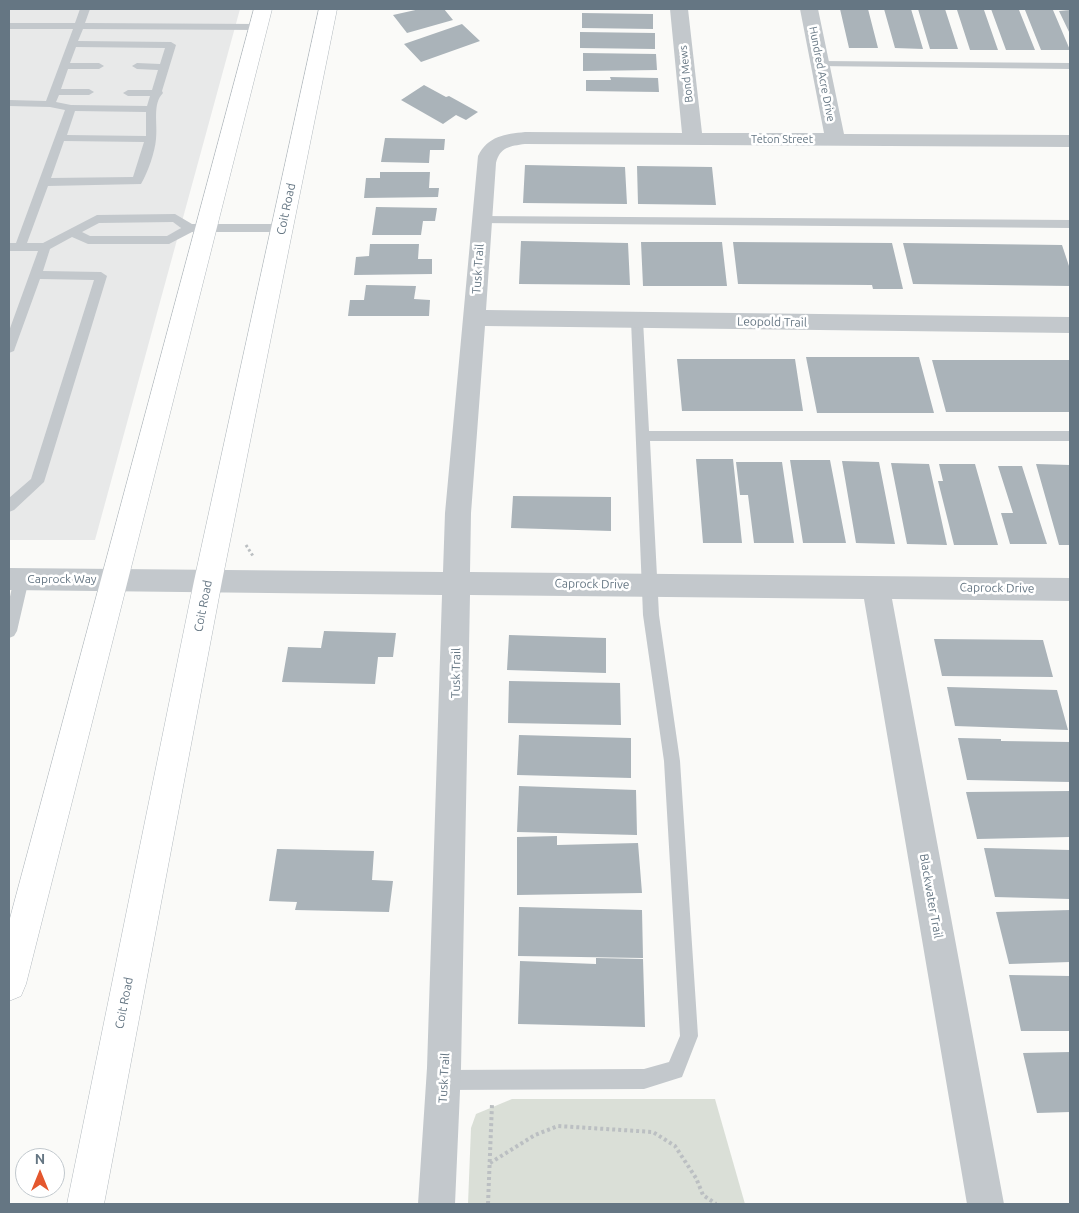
<!DOCTYPE html>
<html>
<head>
<meta charset="utf-8">
<style>
	body { margin:0 }
	#map { position:relative; width:1079px; height:1213px; overflow:hidden; background:#fafaf8; font-family:Ubuntu,sans-serif }
	canvas { display:block }
	.frame { position:absolute; inset:0; border:10px solid #657683; pointer-events:none }
	.north { position:absolute; left:15px; top:1148px; width:50px; height:50px; box-sizing:border-box; background:#fff; border:1px solid #c1c8cd; border-radius:50%; rotate:0deg; font-size:14px; font-weight:700; line-height:20px; text-align:center; color:#657683 }
	.north::after { content:''; display:block; margin:auto; width:18px; height:22px; background:#e4572e; clip-path:polygon(50% 0,100% 100%,50% 72%,0 100%) }
</style>
</head>
<body>
<div id="map">
<canvas width="1079" height="1213"></canvas>
<div class="frame"></div>
<div class="north">N</div>
</div>
<script>
const context = document.querySelector('canvas').getContext('2d');
context.lineJoin = 'round';
function fill(path, color) {
  context.fillStyle = color;
  context.fill(path, 'evenodd');
}
function strokePath(path, color, width, dash) {
  context.strokeStyle = color;
  context.lineWidth = width;
  context.lineCap = dash ? 'butt' : 'round';
  context.setLineDash(dash || []);
  context.stroke(path);
}
function drawText(font, color, halo, rows, align = 'center') {
  context.font = font + ' Ubuntu,sans-serif';
  context.lineWidth = 5;
  context.setLineDash([]);
  context.textBaseline = 'middle';
  context.strokeStyle = halo;
  context.fillStyle = color;
  for (const [text, x, y, turn = 0] of rows) {
    context.save();
    context.translate(x, y);
    context.rotate((+turn || 0) * Math.PI / 180);
    context.textAlign = isNaN(turn) ? turn : align;
    if (halo) context.strokeText(text, 0, 0);
    context.fillText(text, 0, 0);
    context.restore();
  }
}
fill(new Path2D(`
	M9,9h231l-145,531h-86z`), '#e8e9e9');
fill(new Path2D(`
	M512,1099h203l30,105h-277l3,-76 5,-14z`), '#dadfd7');
fill(new Path2D(`
	M420,9h24l9,11 -46,13 -14,-18z
	M840,9h28l10,39h-29z
	M884,9h27l12,40 -28,-1z
	M918,9h27l13,40h-28z
	M991,9l28,1 16,40h-29z
	M957,10h27l14,40h-28z
	M1025,10h28l17,40h-29z
	M1070,10v24l-11,-23z
	M582,13l71,1v15l-71,-1z
	M462,24l18,17 -59,21 -17,-18z
	M580,32l75,1v16l-75,-1z
	M583,53l73,1 1,16 -74,1z
	M610,77l48,1 1,14 -73,-1v-11h25z
	M424,85l22,12 3,-1 29,16 -12,8 -10,-5 -13,9 -42,-24z
	M385,138l60,1 -1,11h-14l-1,13 -48,-1z
	M525,165l100,2 2,37 -104,-1z
	M637,166l75,1 4,38 -78,-1z
	M380,172h50l-1,16h10l-1,9 -74,1 2,-20h14z
	M376,207l61,1 -2,13h-12l-2,14h-49z
	M521,241l107,2 2,42 -111,-1z
	M641,242h81l5,44h-84z
	M733,242l159,1 11,46h-30l-1,-4 -134,-1z
	M903,243l159,2 8,24v17l-157,-2z
	M370,244h49l-1,15h14v15l-78,1 2,-18 13,-1z
	M366,285l50,1 -2,13 16,1 -1,16h-81l2,-16h14z
	M806,357h113l15,56h-117z
	M677,359h118l8,52h-121z
	M932,360h138v52h-124z
	M696,459h37l9,84h-39z
	M790,460h40l16,83h-43z
	M842,461l37,1 16,82 -39,-1z
	M736,462h46l12,81h-40l-6,-48h-8z
	M891,463l38,1 18,81 -40,-1z
	M939,464h36l23,81h-44l-16,-64h5z
	M1036,464l34,1v80h-11z
	M998,466h24l25,78h-37l-9,-31h12z
	M513,496l98,1v34l-100,-3z
	M324,631l72,2 -3,24h-15l-3,27 -93,-2 6,-35 33,1z
	M509,635l97,3v35l-99,-3z
	M934,639l109,1 10,37 -111,-1z
	M509,681l111,2 1,42 -113,-2z
	M947,687l110,3 11,40 -113,-4z
	M519,735l112,3v40l-114,-3z
	M958,738l43,1v2l69,1v40l-103,-2z
	M519,786l117,4 1,45 -120,-3z
	M1070,791v46l-93,2 -11,-47z
	M557,836v9l81,-2 4,50 -125,2v-58z
	M984,848l86,2v49l-75,-2z
	M277,849l97,2 -2,29 21,1 -4,31 -94,-2 2,-8 -28,-1z
	M519,907l123,3 1,48 -125,-2z
	M1070,910v52l-61,2 -13,-52z
	M596,958l47,1 2,68 -127,-3 2,-63 76,3z
	M1009,975l61,1v55h-49z
	M1070,1052v60l-33,1 -14,-60z`), '#aab3b9');
const secondary = new Path2D(`
	M254,9h18l-246,975 -5,12 -12,5v-79z
	M319,9h18l-115,572 -118,623h-37l127,-623z`);
strokePath(secondary, '#b3babf', 1);
strokePath(new Path2D(`
	M246,545l7,11`), '#bbbfc2', 3, [2.5, 2.5]);
strokePath(new Path2D(`
	M490,1163l45,-28 23,-9 95,6 22,14 21,32 7,17 13,9
	M488,1204l4,-100`), '#bbbfc2', 4, [3, 3]);
fill(new Path2D(`
	M80,9h10l-5,14 173,1 5,3 -5,3 -175,-1 -5,12 93,1 5,3 -14,46 1,2c-11,11 -5,31 -7,46 -1,13 -8,33 -15,45l-93,2 -21,57h16l54,-28 78,-1 17,10h90l6,4 -6,4h-90l-23,12h-81l-16,-7 -22,12 -7,22 58,1 6,4 -63,206 -30,28 -5,2v-14l22,-19 63,-199 -54,-1 -25,69 -1,3 -5,2v-22l29,-80h-29v-8h7l49,-133 -15,-3 -41,-1v-6l37,1 27,-72h-64v-6h66zM76,47l89,1 -5,16 -23,-1 -5,3 5,3 21,1 -6,20h-24l-5,3 5,3h22l-3,10 -76,-1 -15,-3 3,-7h30l5,-3 -5,-3h-28l7,-20h31l5,-3 -5,-3h-29zM75,111l71,1v24l-79,-1zM64,141l80,1 -11,35 -82,1zM173,222l8,6 -14,8h-77l-8,-4 17,-9z
	M820,61l250,2v6l-254,-3 -1,-2z
	M481,216l589,4v8l-593,-5 -2,-3 2,-3z
	M637,316l4,1 2,3 6,111h421v10h-420l9,174 21,146 18,275 -16,41 -38,12 -200,1 -7,-3 -3,-7 3,-7 7,-3 200,-1 25,-7 11,-26 -16,-275 -21,-146 -12,-295 2,-3z
	M22,573l5,2 2,4 -12,52 -3,5 -5,2c-1,-21 -2,-44 8,-63z`), '#c3c8cc');
fill(new Path2D(`
	M670,9h18l14,124h122l-24,-124h18l26,125 226,1v12l-545,-3c-15,2 -25,3 -29,19l-10,147 584,7v16l-585,-7 -14,187 -1,59 600,6v23l-178,-2 112,605h-37l-103,-605 -394,-4 -9,473 -6,136h-37l9,-136 15,-473 -433,-5v-22l434,4 2,-59 33,-357c10,-20 27,-22 47,-24l157,1z`), '#c3c8cc');
fill(secondary, '#fff');
drawText('11px', '#657683', '#fff', [
	["Bond Mews",686,74,-96],
	["Hundred Acre Drive",822,74,79],
	["Teton Street",782,139]
]);
drawText('12px', '#657683', '#fff', [
	["Coit Road",286,209,-78],
	["Tusk Trail",478,269,-86],
	["Leopold Trail",772,322,1],
	["Caprock Way",62,579],
	["Caprock Drive",592,584,1],
	["Caprock Drive",997,588,1],
	["Coit Road",203,606,-79],
	["Tusk Trail",456,673,-89],
	["Blackwater Trail",931,896,80],
	["Coit Road",124,1003,-79],
	["Tusk Trail",444,1078,-87]
]);
</script>
</body>
</html>
